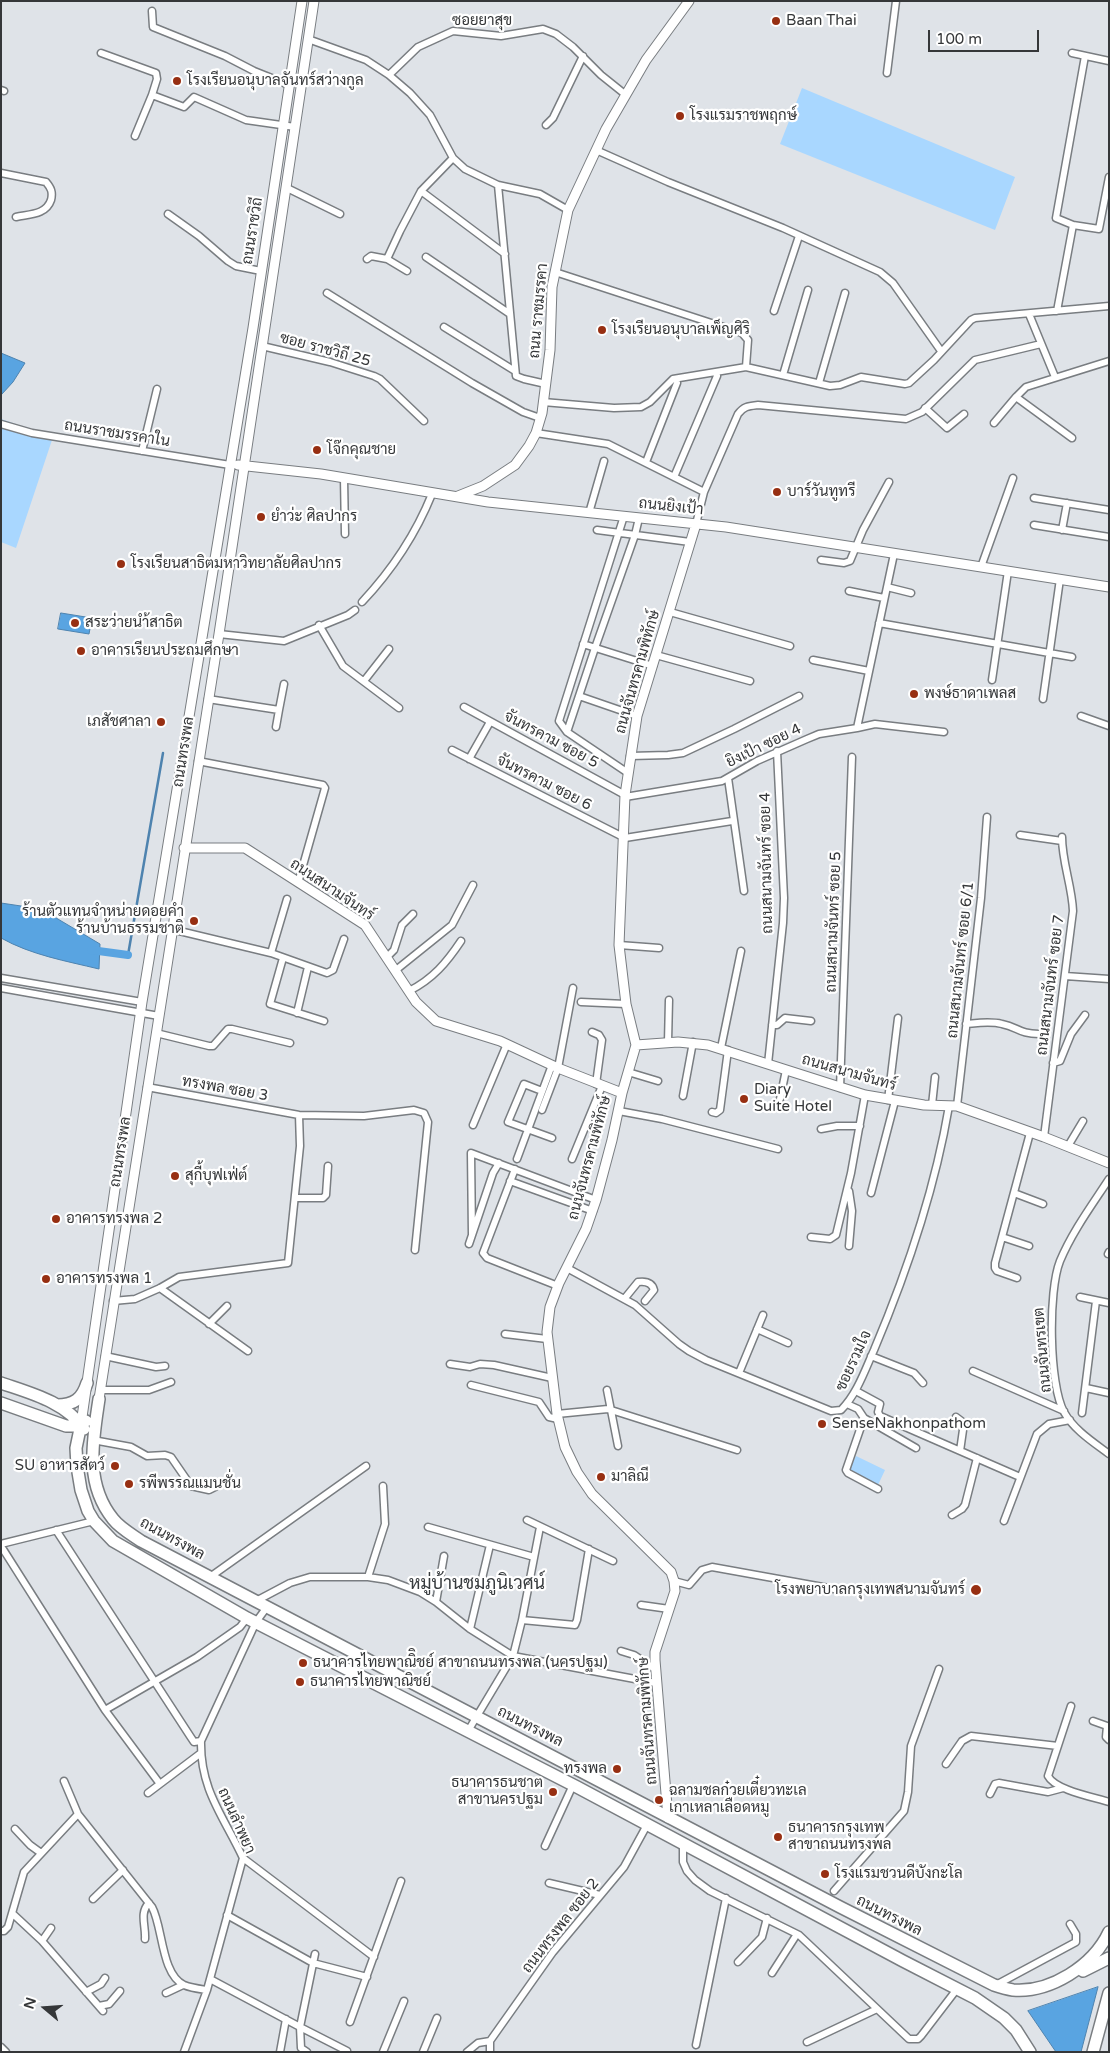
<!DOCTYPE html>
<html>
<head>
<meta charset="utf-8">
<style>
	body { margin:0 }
	#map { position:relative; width:1110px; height:2053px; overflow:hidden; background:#dfe3e8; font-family:"Varela Round",sans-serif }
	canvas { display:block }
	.frame { position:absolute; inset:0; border:2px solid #353739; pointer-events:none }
	.north { position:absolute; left:20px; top:1983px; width:50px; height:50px; -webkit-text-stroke:4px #fff; paint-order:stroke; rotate:288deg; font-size:14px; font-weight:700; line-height:20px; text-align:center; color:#353739 }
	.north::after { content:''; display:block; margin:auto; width:18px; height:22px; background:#353739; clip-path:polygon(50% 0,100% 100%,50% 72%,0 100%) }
	.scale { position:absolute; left:928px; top:30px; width:111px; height:22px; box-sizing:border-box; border:2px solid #353739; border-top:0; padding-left:6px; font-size:15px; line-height:18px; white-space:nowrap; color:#353739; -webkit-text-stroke:4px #fff; paint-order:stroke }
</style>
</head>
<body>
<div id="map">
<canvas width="1110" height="2053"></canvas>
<div class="frame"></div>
<div class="north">N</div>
<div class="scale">100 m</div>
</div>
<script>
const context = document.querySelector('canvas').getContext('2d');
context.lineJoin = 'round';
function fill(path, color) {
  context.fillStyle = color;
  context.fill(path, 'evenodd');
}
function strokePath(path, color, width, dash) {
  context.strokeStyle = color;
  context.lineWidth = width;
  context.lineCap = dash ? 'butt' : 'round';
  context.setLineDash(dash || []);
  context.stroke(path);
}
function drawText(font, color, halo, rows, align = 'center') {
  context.font = font + ' "Varela Round",Sarabun,sans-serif';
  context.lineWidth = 4.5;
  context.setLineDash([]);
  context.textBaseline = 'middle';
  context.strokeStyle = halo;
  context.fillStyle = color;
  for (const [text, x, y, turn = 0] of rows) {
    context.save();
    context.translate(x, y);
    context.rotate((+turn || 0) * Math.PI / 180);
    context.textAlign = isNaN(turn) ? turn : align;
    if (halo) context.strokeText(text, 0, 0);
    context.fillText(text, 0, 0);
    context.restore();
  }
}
fill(new Path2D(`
	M802,88l213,89 -20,53 -215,-86z
	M1,419l52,18 -37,111 -15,-6z
	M856,1456l29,14 -7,15 -29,-15z`), '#a9d7ff');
const water = new Path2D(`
	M1,353l24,10 -12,19 -11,12z
	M61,613l31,5 -3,16 -31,-5z
	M1,903l40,6 59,35 -1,25c-33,-8 -68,-14 -98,-31z
	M1098,1987l-17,65h-25l-28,-41z`);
fill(water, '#59a4e1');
strokePath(water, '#4e83af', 1);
strokePath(new Path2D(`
	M128,955l35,-202`), '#4e83af', 2.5);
strokePath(new Path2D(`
	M91,950l37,5`), '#59a4e1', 8);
const street = new Path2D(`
	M152,11l1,16 72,29 29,15 35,14
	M308,39l58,21 23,15 21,18 20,22 23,43 12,11 33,16 42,9 28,16
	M101,53l55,20 1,6 -5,16
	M1072,53l37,8
	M1085,56l-29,162 17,7 26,4 10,-52
	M887,73l9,-72
	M389,75l29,-28 35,-16 48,5 42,-7 13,5 17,13 28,28 25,20
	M1,90l3,1
	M546,125l7,-7 30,-62
	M135,136l17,-41 32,12 10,-10 52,23 49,7
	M596,150l72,32 115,46 97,44 13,11 48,68
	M1,173l45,9c5,6 7,10 5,18 -5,15 -22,14 -35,17
	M498,185l18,191 8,3 22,5
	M287,188l53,26
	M421,191l84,63
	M168,214l31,22 29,25 8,5 25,5
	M426,257l84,57
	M367,259l4,-3 16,3 13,-28 21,-40 32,-33
	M387,259l20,12
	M555,272l187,61 6,7 -2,27
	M327,293l145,90 51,29 17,6
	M774,311l25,-75
	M1057,311l16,-86
	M1029,314l26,63
	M444,327l71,44
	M262,346l68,16 44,14 6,3 44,42
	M783,375l25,-85
	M819,383l26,-90
	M1016,397l10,-10 83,-26
	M543,402l71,6 27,-1 9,-5 23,-23 73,-12 84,19 10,-1 21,-8 44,7 4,-1 25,-23 37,-40 4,-2 134,-12
	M925,408l22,20 17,-14
	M994,423l22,-26 56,41
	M1,424l31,9 198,32
	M536,433l72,11 96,48
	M142,451l15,-62
	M646,462l31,-79
	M674,477l43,-101
	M344,478l1,56
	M1034,498l75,12
	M589,513l15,-52
	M624,516l-65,205 8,11 61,41
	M696,524l8,-32 34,-78c6,-8 11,-8 20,-9l148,14 16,-7 53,-52 66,-16
	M1034,525l75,12
	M597,530l93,12
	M1062,530l5,-27
	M821,560l23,3 6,-2 13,-31 26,-48
	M981,567l32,-89
	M887,587l24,6
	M849,591l35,7
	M362,602c31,-33 53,-66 70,-108
	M670,612l120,34
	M879,623l193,34
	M319,625l24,41 56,42
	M219,634l65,7 64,-26 7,-5
	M583,644l70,22
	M656,655l94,26
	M813,660l56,11
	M992,680l16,-109
	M364,681l25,-32
	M579,696l58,20
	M208,699l71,11 -3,17
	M1043,699l17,-120
	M464,707l161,88
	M279,710l5,-26
	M1081,716l28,10
	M857,728l18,-4 69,8
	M567,732l28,-84 40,-113 4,-17
	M452,750l173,88 107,-17
	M630,756l38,-1 15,-2 51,-24 65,-33
	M469,759l21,-37
	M198,761l125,24 2,3 -27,95
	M728,778l16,113
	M625,797l97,-16 35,-20 50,-22 12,-5 38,-6 37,-174
	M1020,835l42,6
	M171,929l100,24 56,20 6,-3 11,-31
	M619,945l40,3
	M271,953l16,-54
	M387,957l7,-7 8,-25 11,-11
	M283,958l-13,46 54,17
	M396,970l56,-45 21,-40
	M1065,976l44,3
	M1,978l141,24
	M1,988l158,28
	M409,991c24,-12 38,-29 52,-50
	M581,1002l45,2
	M297,1013l11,-46
	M966,1024c12,-1 24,-3 36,0 16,3 17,10 37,10
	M772,1025h5l8,-7 26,3
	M592,1032l7,3 3,5 -6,44
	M156,1033l53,13h4l15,-17h4l58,14
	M668,1042l1,-42
	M721,1048l20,-97
	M1053,1063l7,-2 11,-27 14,-19
	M768,1064l15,-141 1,-25 -7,-147
	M628,1072l30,9
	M147,1087l152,28 65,1 50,-6 10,3 4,9 -13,128
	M840,1088l12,-331
	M542,1091l-18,-7 -16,38 44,16
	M683,1096l10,-54
	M780,1099l6,-29
	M888,1100l10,-82
	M932,1105l3,-28
	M957,1106l24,-208 6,-81
	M542,1110l16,-42 15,-80
	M619,1111l43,8 116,30
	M712,1112l4,1 4,-3 8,-60
	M473,1125l34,-81
	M821,1129l16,-3h23
	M1044,1137l29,-226c-1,-25 -11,-49 -11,-74
	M1068,1146l15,-25
	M517,1159l35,-94
	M572,1159l30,-73
	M515,1169l-32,84 4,5 71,28
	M1109,1179c-17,26 -37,53 -49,82 -12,30 -11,123 4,151 10,18 29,30 45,42
	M510,1181l83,30
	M871,1193l24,-92
	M1014,1193l29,11
	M295,1198h28l3,-3 2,-29
	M472,1235l-1,-82 125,47
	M811,1237l19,2 6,-4 15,-62 14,-78
	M1002,1237l27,9
	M469,1244l24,-71 6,-10
	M849,1246l3,-35 -3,-20
	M1108,1254l1,-2
	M567,1268l68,37 44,39 10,7 17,9 125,51 10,-1c16,-16 24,-40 33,-60 33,-78 61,-161 75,-244
	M1017,1278l-20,-7 -2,-3v-5l35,-130
	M160,1288l88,63
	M1080,1297l29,6
	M625,1298l13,-16c7,-1 14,0 16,8l-9,11
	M113,1301l22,-2 25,-11 19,-11 109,-14 12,-117 -1,-31
	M209,1324l18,-18
	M757,1329l31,14
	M505,1334l42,5
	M105,1356l51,11 9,-1
	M871,1356l43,17 9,10
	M450,1364l20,3 10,-3 14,1 58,13
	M973,1371l91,40
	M739,1373l24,-58
	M471,1385l68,17 10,15 9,2
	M1086,1388l23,5
	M100,1390h49l22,-8
	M607,1390l11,56
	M856,1391l24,13 -2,8 2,4 140,61
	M847,1404l11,5 6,9 52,30
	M1082,1413l14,-112
	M557,1414l51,-5 129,41
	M956,1417l8,6 -4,28
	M864,1418l-18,52 2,3 30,16
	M93,1440l38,7 16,9 18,-1 6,2 20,29 18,4 6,-3
	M952,1515l10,-6 3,-4 12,-47
	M527,1520l86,41
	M1004,1521l33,-87 12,-10 21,-4
	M428,1527l106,30
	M56,1530l134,206 4,6 7,-1
	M1,1544l93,-23
	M1,1546l104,164 55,74
	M210,1577l156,-111
	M368,1577l17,-53 -2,-38
	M674,1581l15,4 13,-15 10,-3 122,22
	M256,1601l34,-18 20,-6h58l20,3 32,12 16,10 34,27 43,27 143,27
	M436,1602l8,-46
	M641,1605l28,4
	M522,1620l53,5 2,-5 12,-71
	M470,1629l20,-84
	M621,1651l13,4 21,14
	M1071,1706l-23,70c7,14 45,21 61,26
	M105,1710l92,-53 43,-30 7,-9
	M1093,1721l14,5 -1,11 3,3
	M468,1731l45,-75 9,-36 18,-93
	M946,1764l16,-23 9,-5 87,10
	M64,1781l14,33
	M148,1793l53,-40
	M990,1794l5,-10 4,-1 49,9 15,-4
	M15,1829l15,16 11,8
	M683,1844v18l4,9 8,9 15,11 89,44 110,104h9l3,-3 36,-47
	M545,1846l28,-61
	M243,1858l131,99
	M549,1883l51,12
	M834,1891l70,-80 4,-19 3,-46 28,-77
	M93,1899l30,-29
	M13,1914l29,27 61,70
	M227,1915l86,48 54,14
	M1,1931h3l4,-4 16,-55 54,-58 74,93c11,20 9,67 32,78 7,3 16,4 23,5
	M145,1939c1,-13 -6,-26 4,-36
	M42,1941l9,-13
	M315,1954l-15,73 47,24
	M738,1962l24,-25 5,-19
	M772,1973l25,-39
	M210,1979l90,48 1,21 6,4
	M996,1985l80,-43v-8l-6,-10
	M86,1992l15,-8 4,-6
	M166,1993l17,-8
	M99,2006l10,-2 11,-13
	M350,2022l51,-141
	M490,2041l63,-89 71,-85 23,-42
	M807,2042l70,-33
	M696,2045l30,-147
	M1,2047l5,5
	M184,2052l23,-62 36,-132c-19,-41 -43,-68 -42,-117l55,-119 11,-15
	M280,2052l6,-33
	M383,2052l21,-51
	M423,2052l14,-34
	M467,2052l11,-9 12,-2v11`);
const secondary = new Path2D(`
	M238,465l83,9 167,28 238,25 383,60
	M458,496l25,-10 32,-21 14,-19 7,-13 6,-20 8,-63 2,-63 16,-77 38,-81 40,-69 43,-59
	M184,848h61l120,77 51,77 20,19 64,20 58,27 64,25
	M636,1045l42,-3 30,3 157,50 59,10 33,1 87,31 65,26
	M99,1399l120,-765 95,-633
	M81,1424l61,-422 111,-674 49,-327
	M668,1818l-13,-158v-8l20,-61 -1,-10 -3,-9 -79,-78 -15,-22 -12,-25 -8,-33 -10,-82 3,-25 9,-24 27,-54 10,-29 16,-60 10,-47 14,-48 -10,-41 -7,-59 6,-150 12,-79 59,-192`);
const highway = new Path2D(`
	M1,1383c29,10 65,19 83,46
	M99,1399c-6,41 -15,84 14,120 7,9 18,15 28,22l699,366 154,78c6,2 13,4 19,5 37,3 80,-24 96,-58
	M1,1403l65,23h7l13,-5
	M57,1405c17,0 25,-6 30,-22
	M81,1424l-5,24 1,18 4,24 7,21 6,10 19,20 134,77 330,169 326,174 72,37 29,20 12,12 14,22
	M1083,1971l26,-13
	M1093,2052l16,-59`);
strokePath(street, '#797d81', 9);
strokePath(secondary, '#797d81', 11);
strokePath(highway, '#797d81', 14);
strokePath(street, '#fff', 6);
strokePath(secondary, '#fff', 9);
strokePath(highway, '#fff', 11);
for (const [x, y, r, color] of [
	[776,21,5,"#972f12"],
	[177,81,5,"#972f12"],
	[680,116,5,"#972f12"],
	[602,330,5,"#972f12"],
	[317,450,5,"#972f12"],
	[777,492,5,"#972f12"],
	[261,517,5,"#972f12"],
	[121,564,5,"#972f12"],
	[75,623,5,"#972f12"],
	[81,651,5,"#972f12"],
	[914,694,5,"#972f12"],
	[161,722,5,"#972f12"],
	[194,921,5,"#972f12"],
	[744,1099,5,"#972f12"],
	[175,1176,5,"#972f12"],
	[56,1219,5,"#972f12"],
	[46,1279,5,"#972f12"],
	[822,1424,5,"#972f12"],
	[115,1466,5,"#972f12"],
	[601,1477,5,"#972f12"],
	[129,1484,5,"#972f12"],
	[976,1590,6,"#972f12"],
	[303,1663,5,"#972f12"],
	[300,1682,5,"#972f12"],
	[617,1769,5,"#972f12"],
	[553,1792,5,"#972f12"],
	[659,1800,5,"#972f12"],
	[778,1837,5,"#972f12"],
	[825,1874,5,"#972f12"]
]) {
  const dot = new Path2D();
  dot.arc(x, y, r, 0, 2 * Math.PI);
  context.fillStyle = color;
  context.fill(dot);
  strokePath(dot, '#fff', 2);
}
drawText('15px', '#353739', '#fff', [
	["ซอยยาสุข",482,21],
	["ถนนราชวิถี",253,231,-81],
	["ถนน ราชมรรคา",539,311,-85],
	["ซอย ราชวิถี 25",325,350,15],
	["ถนนราชมรรคาใน",117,434,9],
	["ถนนยิงเป้า",671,507,6],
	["ถนนจันทรคามพิทักษ์",638,672,-74],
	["จันทรคาม ซอย 5",551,740,28],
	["ยิงเป้า ซอย 4",764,746,-26],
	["ถนนทรงพล",184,752,-81],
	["จันทรคาม ซอย 6",544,783,27],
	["ถนนสนามจันทร์ ซอย 4",767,863,-91],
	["ถนนสนามจันทร์",332,890,34],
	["ถนนสนามจันทร์ ซอย 5",834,922,-88],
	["ถนนสนามจันทร์ ซอย 6/1",961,960,-84],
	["ถนนสนามจันทร์ ซอย 7",1051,985,-83],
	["ถนนสนามจันทร์",849,1073,16],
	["ทรงพล ซอย 3",225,1089,10],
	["ถนนทรงพล",121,1152,-81],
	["ถนนจันทรคามพิทักษ์",590,1158,-75],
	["ถนนจันทรเขต",1043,1350,-95],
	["ซอยรวมใจ",854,1361,-65],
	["ถนนทรงพล",172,1539,29],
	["ถนนจันทรคามพิทักษ์",648,1721,-94],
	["ถนนทรงพล",530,1727,27],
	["ถนนลำพยา",236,1821,66],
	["ถนนทรงพล",889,1916,27],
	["ถนนทรงพล ซอย 2",561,1926,-52]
]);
drawText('15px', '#353739', '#fff', [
	["Baan Thai",786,21],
	["โรงเรียนอนุบาลจันทร์สว่างกูล",187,81],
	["โรงแรมราชพฤกษ์",690,116],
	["โรงเรียนอนุบาลเพ็ญศิริ",612,330],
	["โจ๊กคุณชาย",327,450],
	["บาร์วันทูทรี",787,492],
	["ยำว่ะ ศิลปากร",271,517],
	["โรงเรียนสาธิตมหาวิทยาลัยศิลปากร",131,564],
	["สระว่ายนำ้สาธิต",85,623],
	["อาคารเรียนประถมศึกษา",91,651],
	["พงษ์ธาดาเพลส",924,694],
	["เภสัชศาลา",151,722,"right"],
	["ร้านตัวแทนจำหน่ายดอยคำ",184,912,"right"],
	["ร้านบ้านธรรมชาติ",184,929,"right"],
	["Diary",754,1090],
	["Suite Hotel",754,1107],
	["สุกี้บุฟเฟ่ต์",185,1176],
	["อาคารทรงพล 2",66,1219],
	["อาคารทรงพล 1",56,1279],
	["SenseNakhonpathom",832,1424],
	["SU อาหารสัตว์",105,1466,"right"],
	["มาลิณี",611,1477],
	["รพีพรรณแมนชั่น",139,1484],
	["โรงพยาบาลกรุงเทพสนามจันทร์",965,1590,"right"],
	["ธนาคารไทยพาณิิชย์ สาขาถนนทรงพล (นครปฐม)",313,1663],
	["ธนาคารไทยพาณิชย์",310,1682],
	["ทรงพล",607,1769,"right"],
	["ธนาคารธนชาต",543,1783,"right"],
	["สาขานครปฐม",543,1800,"right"],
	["ฉลามชลก๋วยเตี๋ยวทะเล",669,1791],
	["เกาเหลาเลือดหมู",669,1808],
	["ธนาคารกรุงเทพ",788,1828],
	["สาขาถนนทรงพล",788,1845],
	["โรงแรมชวนดีบังกะโล",835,1874]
], 'left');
drawText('18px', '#373b3e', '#fff', [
	["หมู่บ้านชมภูนิเวศน์",477,1584]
]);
</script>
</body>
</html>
